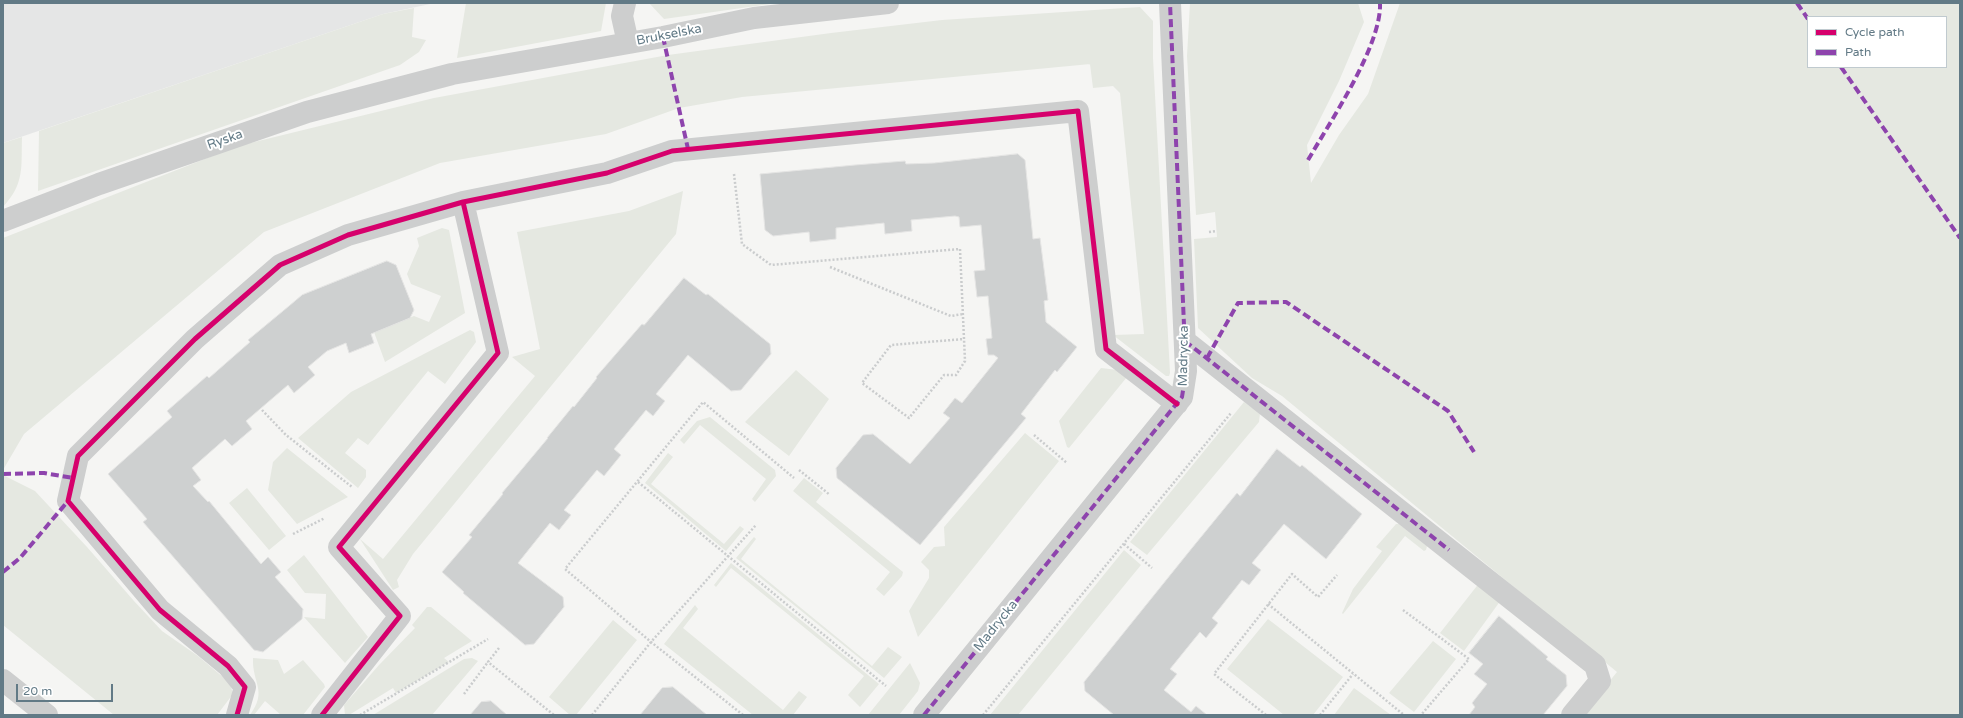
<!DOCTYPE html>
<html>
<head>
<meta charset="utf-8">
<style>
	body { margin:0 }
	#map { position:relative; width:1963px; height:718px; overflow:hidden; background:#f5f5f3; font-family:"Varela Round",sans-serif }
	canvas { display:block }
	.frame { position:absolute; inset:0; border:4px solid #627a86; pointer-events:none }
	.legend { position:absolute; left:1807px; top:16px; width:140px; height:52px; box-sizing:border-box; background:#fff; border:1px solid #c0cacf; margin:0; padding:5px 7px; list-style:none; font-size:12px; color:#627a86 }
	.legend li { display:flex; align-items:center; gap:8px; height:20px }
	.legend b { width:20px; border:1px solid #c0cacf }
	.scale { position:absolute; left:16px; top:684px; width:97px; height:18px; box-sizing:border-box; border:2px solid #627a86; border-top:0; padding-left:5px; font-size:12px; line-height:14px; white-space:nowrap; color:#627a86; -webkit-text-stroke:3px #fff; paint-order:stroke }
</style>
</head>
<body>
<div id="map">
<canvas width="1963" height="718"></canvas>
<div class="frame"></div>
<ul class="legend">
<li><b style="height:5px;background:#d6006c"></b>Cycle path</li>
<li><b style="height:5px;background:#8e44ad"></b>Path</li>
</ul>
<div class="scale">20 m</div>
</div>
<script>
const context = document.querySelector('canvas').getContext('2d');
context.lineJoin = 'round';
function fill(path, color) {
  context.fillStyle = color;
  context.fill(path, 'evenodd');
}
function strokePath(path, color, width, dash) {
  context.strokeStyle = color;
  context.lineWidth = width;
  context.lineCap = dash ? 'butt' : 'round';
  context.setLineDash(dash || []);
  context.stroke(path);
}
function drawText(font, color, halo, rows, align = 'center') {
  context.font = font + ' "Varela Round",sans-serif';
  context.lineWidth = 4;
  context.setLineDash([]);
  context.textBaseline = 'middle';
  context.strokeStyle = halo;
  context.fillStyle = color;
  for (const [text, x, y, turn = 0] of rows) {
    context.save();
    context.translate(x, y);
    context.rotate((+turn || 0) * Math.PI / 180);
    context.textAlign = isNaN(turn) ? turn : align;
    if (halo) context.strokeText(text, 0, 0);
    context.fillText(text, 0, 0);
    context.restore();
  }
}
fill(new Path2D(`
	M3,3h432l-52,11 -380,129z`), '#e5e6e6');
fill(new Path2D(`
	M466,3h140l-5,28 -144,27z
	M649,3h128l-113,16z
	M1190,3h168l6,19 -25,59 -32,64 4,38 28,-48 29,-41 32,-91h560v712h-378l35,-43 -335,-276 -30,-18 -54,-50 -4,-89 23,-2 -2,-25 -19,3 -9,-159zM1808,17h138v50h-138z
	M1140,7l13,14v37l17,315 -1,3h-3l-53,-41 31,-1 -24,-241 -7,-7 -20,2 -3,-24 11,-1 -359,34 -63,11 -73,26 -166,29 -176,69 -240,202 -21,36v-232l235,-92 196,-48 234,-43 163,-22 111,-13z
	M414,8l-2,29 14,3 -7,12 -19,13 -362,126 1,-60 344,-117z
	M22,137c-1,30 3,46 -19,70v-64z
	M683,191l-7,43 -263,320 -16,26 2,7 -6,3 -33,-51 23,20 152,-183 -23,-19 28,-8 -23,-117 112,-21z
	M442,228l7,2 16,83 -80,49 -11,-30 40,-16 15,6 12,-26 -30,-12 -4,-10 12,-28 -2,-8z
	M470,330l4,2 2,10 -31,42 -17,-13 -60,74 -10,-7 -13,15 21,17v7l-8,11 -60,-50 53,-46z
	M1101,368l17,2 9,7 -58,71 -2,-1 -8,-26z
	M796,370l33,29 -40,57 -44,-34z
	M1244,402l16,11 -1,9 -112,133 -17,-13z
	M710,417l65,53 1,6 -21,26 -3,-3 14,-20 -66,-54 -16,19 -4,-4 17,-19z
	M1025,433l34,28 -141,176 -9,-26 20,-33v-8l-8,-8 13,-15 11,-1 -1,-19z
	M287,448l61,49 -51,27 -29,-34 5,-28z
	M668,453l5,4 -22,27 73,60 16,-18 4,3 -18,22 -81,-68z
	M3,475l32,16 52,56 47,54 28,30 36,25 32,27 3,11 -16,21h-103l-111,-90z
	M804,478l19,15 -7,9 87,70 -1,4 -18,20 -8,-7 14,-17 -97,-81z
	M247,488l39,48 -17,14 -40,-47z
	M1396,524h3l28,22 -1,4 -2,1 -19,-15 -62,78 -1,-1 11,-24 29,-38 -6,-4z
	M754,537l2,2 -15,20 131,107 16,-19 14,10 -18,21 -148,-120z
	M1124,550l17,15 -123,150h-28z
	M304,555l64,82 -23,26 -41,-46 21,2 1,-25 -21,-1 -18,-23z
	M731,563l148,121 -19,23 -12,-12 16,-19 -133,-108 -15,19 -2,-2z
	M1480,582l21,18 -37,51 -24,-18z
	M695,605l3,4 -15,19 100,82 16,-19 8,6 -14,18h-40l-89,-71z
	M427,607h4l41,34 -28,17 5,4 -53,31 -3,-5 -44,27h-4l-1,-10 35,-40 36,-37 -3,-3z
	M1268,619l75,58 -30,38h-29l-57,-46z
	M613,620l24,20 -61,75h-6l-21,-18z
	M1433,641l23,18 -42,53 -25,-19z
	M253,658l25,2 6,14 19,-14 21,24 1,3 -22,28h-22l-16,-14 -11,14h-4c18,-25 2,-31 3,-57z
	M472,658l6,3 -46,54h-59l91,-56z
	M910,663l10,20 -2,8 -19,24h-31z
	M1354,688l37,27h-57z`), '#e5e8e1');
const building = new Path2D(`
	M1018,154l7,6 8,79 7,-1 8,62 -4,1 2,21 31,25 -20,25 -2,-2 -34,44 5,4 -106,127 -83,-67 -1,-10 27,-33 10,-1 37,30 40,-46 -7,-5 12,-15 7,5 36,-45 -4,-3h-6l-2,-16 6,-1 -4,-42 -11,1 -3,-26 11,-1 -4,-45 -21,2 -1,-10 -4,-1 -44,4 1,11 -27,3 -1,-11 -48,5v11l-26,3 -1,-10 -36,4 -8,-6 -5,-56 95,-9 50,-4 1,3 28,-1z
	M387,261l9,4 18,45 -4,8 -39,16 3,9 -25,10 -3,-10 -19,8 -19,16 7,8 -21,18 -6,-8 -42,36 6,8 -20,17 -7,-7 -33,29 9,12 -8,6 15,16 1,-1 52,63 7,-7 13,15 -6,5 28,32 -1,10 -39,33 -9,-2 -111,-128 4,-3 -39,-45 64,-57 -5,-6 40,-35 2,2 41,-36 -2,-2 41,-34 13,-11z
	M684,278l22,17 2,-1 62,50 1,10 -30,36 -10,1 -43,-36 -32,39 9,7 -12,15 -7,-6 -32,39 7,6 -17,21 -7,-6 -33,40 7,5 -12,15 -9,-7 -32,40 45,34 1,10 -30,37 -9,1 -62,-52 1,-1 -22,-20 30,-35 -3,-2 34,-41 -1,-1 46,-55h-1l26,-32 1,1 23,-29 -1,-1 46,-53 2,1z
	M1277,449l23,18 2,-2 60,49 -36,45 -42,-35 -32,39 9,7 -12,15 -7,-5 -30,38 6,5 -12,15 -6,-6 -30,37 7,5 -13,16 27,22 5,-6 11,9h-93l-29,-24 -1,-9 108,-134 45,-55 3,3z
	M1499,616l49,41 -2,2 20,16 1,11 -24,29h-74l6,-8 -3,-4 15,-19 -13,-10 9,-10 -14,-11z
	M673,687l34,28h-67l22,-27z
	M491,701l16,14h-37l11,-13z`);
fill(building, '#ced0d0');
strokePath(building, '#e4e4e3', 1);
strokePath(new Path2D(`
	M734,174l8,70 29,21 189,-16 4,90 -73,6 -29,38 47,35 35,-43h12l9,-14 -1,-22
	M1209,232l7,-1
	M830,267l121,49 12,-2
	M262,410l24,25 66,52
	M1034,435l33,28
	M799,470l31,25
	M638,482l248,204
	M293,534l32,-16
	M1124,544l28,24
	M1268,604l136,111
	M1403,610l66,49 -48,56
	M499,648l-11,14 66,53
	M464,694l24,-32
	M360,715l128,-76
	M592,715l59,-73 105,-117
	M743,715l-92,-73 -86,-73 138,-167 91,76
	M983,715l248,-302
	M1266,715l-52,-41 78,-100 26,23 19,-22
	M1320,715l33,-41`), '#cacccd', 2.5, [2, 2]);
strokePath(new Path2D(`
	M625,3l-3,13 6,27
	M3,221l96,-37 208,-72 145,-38 211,-37 91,-19 134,-15
	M1185,341l410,324 5,16 -28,34
	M3,680l44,35
	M237,715l8,-28 -17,-21 -68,-56 -92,-109 10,-45 117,-117 85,-74 68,-30 115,-33 144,-29 65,-22 406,-40 28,238 71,55
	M322,715l78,-99 -61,-69 159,-194 -35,-151
	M924,715l258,-318 4,-26 -16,-368`), '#cdcece', 22);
strokePath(new Path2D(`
	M1797,3l11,16
	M663,37l25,112
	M1841,67l119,171
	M1308,160c22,-38 74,-115 72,-157
	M1185,341l264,209
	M1207,358l31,-55 48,-1 162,109 26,41
	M3,474l41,-1 29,5
	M3,572l17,-14 48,-57
	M924,715l258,-318 4,-26 -16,-368`), '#8e44ad', 4, [8, 4]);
strokePath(new Path2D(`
	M237,715l8,-28 -17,-21 -68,-56 -92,-109 10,-45 117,-117 85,-74 68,-30 115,-33 144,-29 65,-22 406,-40 28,238 71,55
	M322,715l78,-99 -61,-69 159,-194 -35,-151`), '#d6006c', 5);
drawText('13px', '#627a86', '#fff', [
	["Brukselska",669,35,-11],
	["Ryska",225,140,-19],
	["Madrycka",1184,356,-89],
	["Madrycka",996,626,-51]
]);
</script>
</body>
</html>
